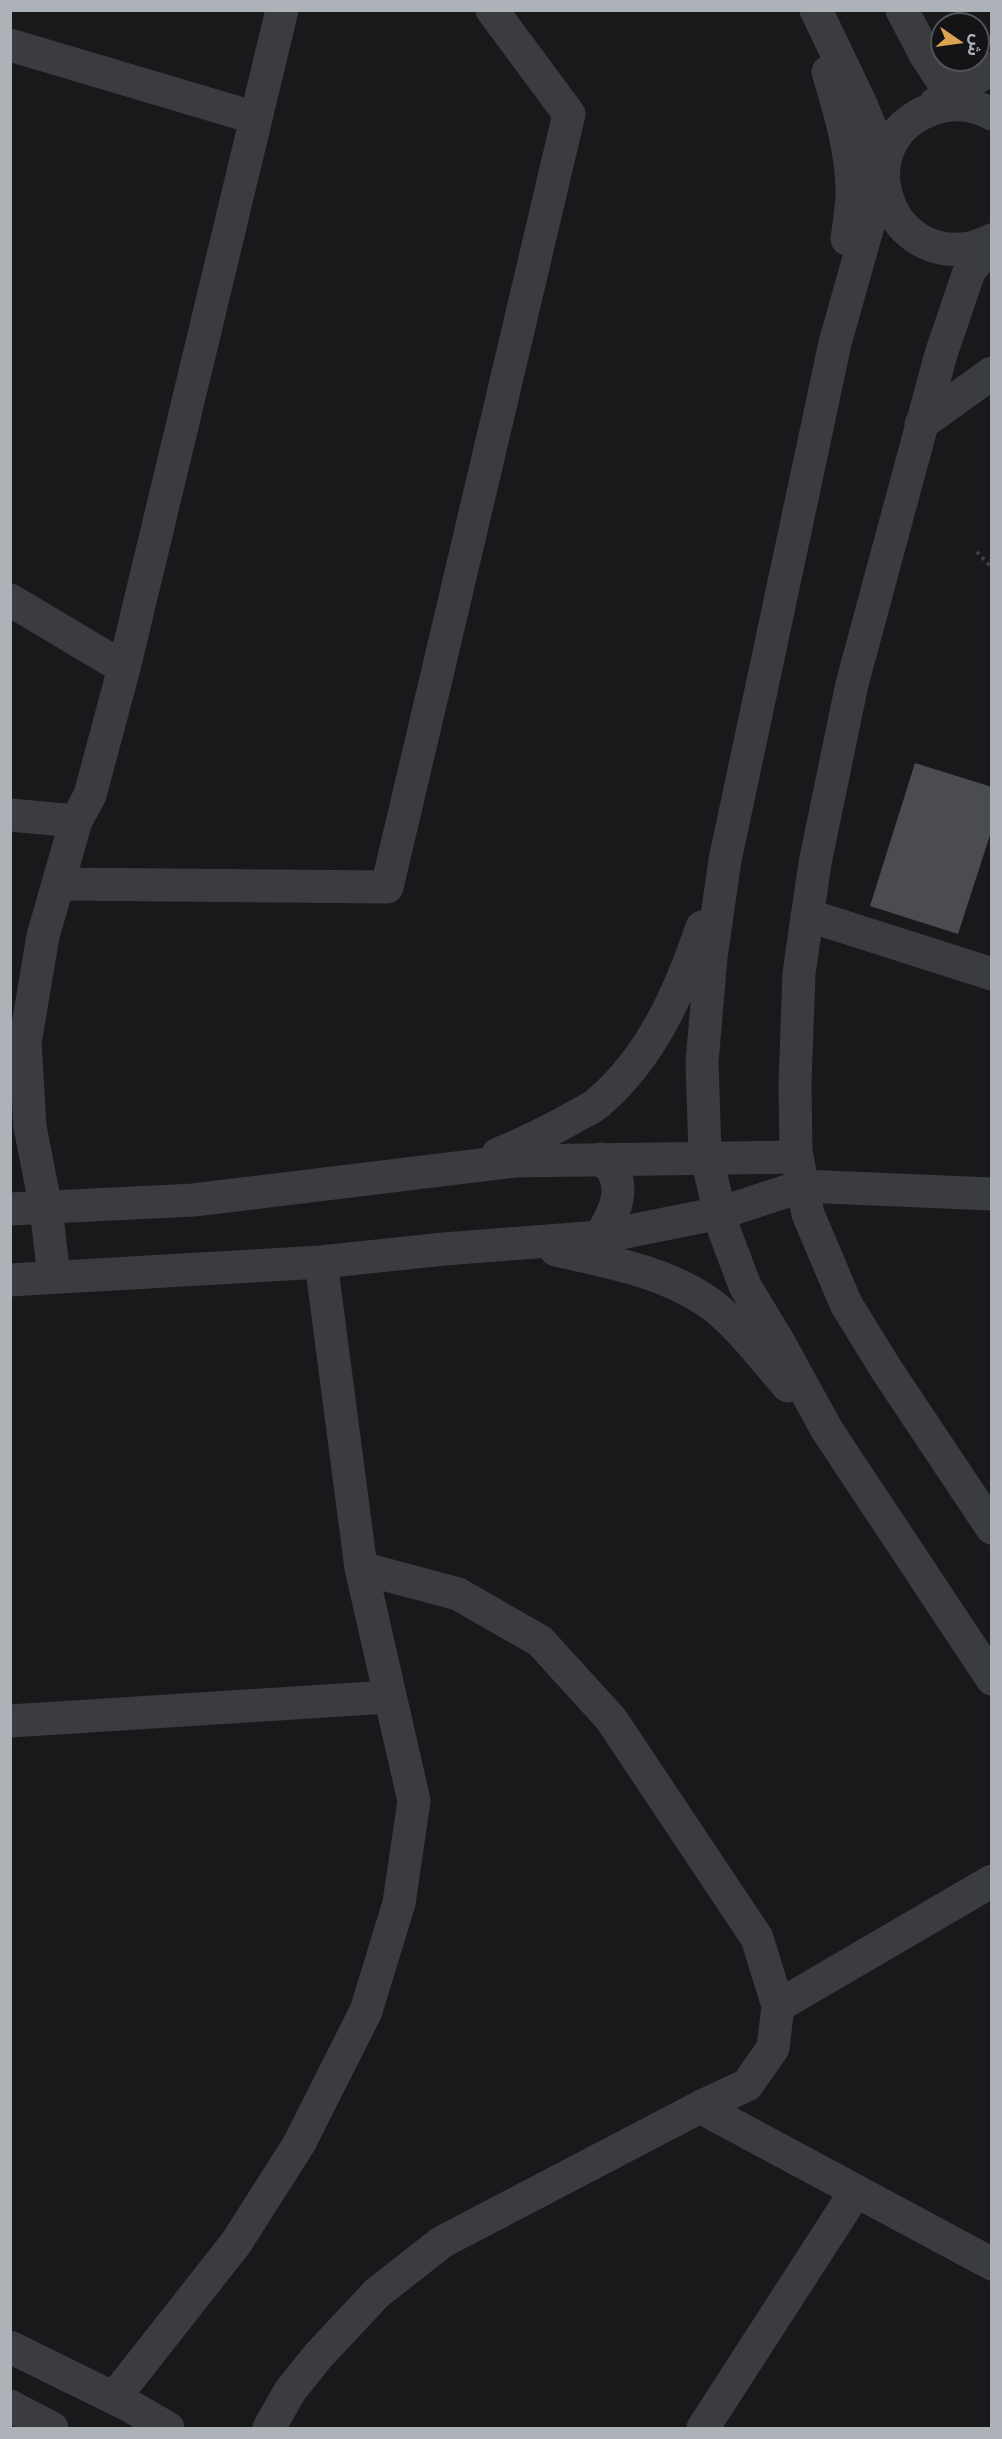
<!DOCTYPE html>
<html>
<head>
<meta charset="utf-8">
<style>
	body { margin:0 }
	#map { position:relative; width:1002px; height:2439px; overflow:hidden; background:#19191b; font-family:Manrope,"Noto Sans Arabic",sans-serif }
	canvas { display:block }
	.frame { position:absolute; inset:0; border:12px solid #adb2b9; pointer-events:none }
	.north { position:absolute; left:930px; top:12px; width:60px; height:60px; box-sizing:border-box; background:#141416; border:2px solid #515357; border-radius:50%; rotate:103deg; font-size:16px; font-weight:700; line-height:24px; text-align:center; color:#adb2b9 }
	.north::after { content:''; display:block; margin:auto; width:21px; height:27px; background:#dca350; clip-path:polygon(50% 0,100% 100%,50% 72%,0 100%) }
</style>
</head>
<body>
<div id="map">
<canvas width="1002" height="2439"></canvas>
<div class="frame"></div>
<div class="north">ش</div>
</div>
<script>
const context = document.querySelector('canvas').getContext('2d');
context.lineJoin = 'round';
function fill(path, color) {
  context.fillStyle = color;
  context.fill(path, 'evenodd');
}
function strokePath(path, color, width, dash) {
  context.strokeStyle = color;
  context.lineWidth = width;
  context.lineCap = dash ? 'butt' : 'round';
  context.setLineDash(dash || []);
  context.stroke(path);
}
fill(new Path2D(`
	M915,763l77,24v42l-34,105 -88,-28z`), '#4b4c50');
strokePath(new Path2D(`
	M977,552l15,16`), '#414346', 4, [3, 4.5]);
strokePath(new Path2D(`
	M816,10l44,92 14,34 9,37 -48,170 -110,517 -14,97 -9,105 3,89 19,79 21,56 32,53 50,91 165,249
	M902,10l24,46 25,38 16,10
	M10,45l246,73
	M828,72c12,40 25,83 24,125 -1,14 -3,28 -5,42
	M935,104l57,-36
	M992,114c-20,-11 -41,-12 -62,-4 -82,31 -47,153 40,138 7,-1 15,-5 22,-8
	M992,241l-23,31 -28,82 -89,330 -37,179 -16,110 -4,111 1,67 12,63 38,90 40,65 106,159
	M921,424l71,-51
	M10,600l114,68
	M10,815l66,6
	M59,884l328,3 182,-773 -77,-104
	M807,915l185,59
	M498,1154c27,-11 52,-23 78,-38 7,-4 17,-8 23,-14 53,-46 81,-110 103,-175
	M10,1209l184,-9 320,-39 283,-4
	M600,1237c11,-19 25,-42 14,-64 -2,-6 -9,-10 -14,-14
	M556,1250c52,12 107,21 152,52 31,22 55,56 80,84
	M54,1277l-8,-69 -16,-81 -5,-84 18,-107 33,-115 14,-26 34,-127 158,-658
	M10,1280l311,-18 123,-13 156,-12 120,-24 83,-27 189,8
	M10,1721l379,-24
	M778,2006l214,-125
	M700,2107l292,157
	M10,2347l118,58 40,23
	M114,2398l122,-155 63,-99 67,-133 33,-108 15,-102 -53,-233 -40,-306
	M10,2406l42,22
	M269,2428l21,-37 28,-35 59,-63 65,-51 258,-135 47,-22 26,-37 5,-42 -21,-68 -146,-219 -71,-78 -82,-47 -97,-26
	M703,2428l153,-237`), '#3b3c3f', 33);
</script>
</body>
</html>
